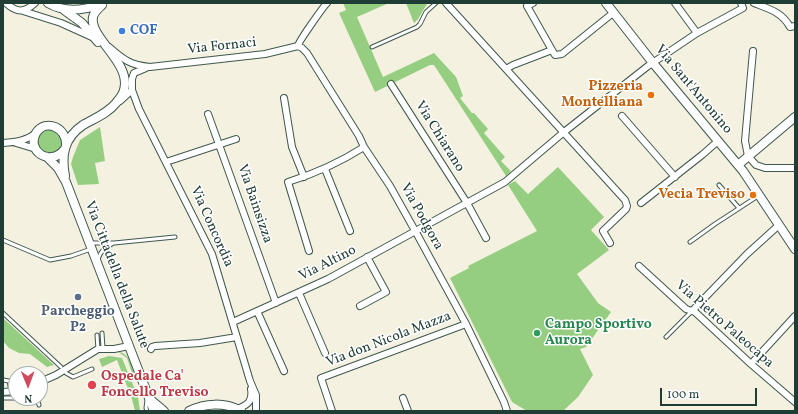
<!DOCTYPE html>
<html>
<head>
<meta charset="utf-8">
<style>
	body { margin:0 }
	#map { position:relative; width:798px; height:414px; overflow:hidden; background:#f4f1e0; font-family:Vollkorn,serif }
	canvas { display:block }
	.frame { position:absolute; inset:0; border:4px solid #1f3d34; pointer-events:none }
	.north { position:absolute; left:8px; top:366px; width:40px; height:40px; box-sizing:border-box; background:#fff; border:1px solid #a5b1ae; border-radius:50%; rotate:179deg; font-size:11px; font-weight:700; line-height:16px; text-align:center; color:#1f3d34 }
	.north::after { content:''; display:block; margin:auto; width:14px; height:18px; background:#d1495b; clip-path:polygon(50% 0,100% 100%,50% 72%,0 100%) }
	.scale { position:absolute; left:660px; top:388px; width:97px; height:18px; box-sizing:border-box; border:2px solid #1f3d34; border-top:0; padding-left:5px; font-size:12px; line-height:14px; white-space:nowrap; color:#1f3d34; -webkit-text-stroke:3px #fff; paint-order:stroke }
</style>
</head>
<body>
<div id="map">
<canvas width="798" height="414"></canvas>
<div class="frame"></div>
<div class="north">N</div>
<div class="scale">100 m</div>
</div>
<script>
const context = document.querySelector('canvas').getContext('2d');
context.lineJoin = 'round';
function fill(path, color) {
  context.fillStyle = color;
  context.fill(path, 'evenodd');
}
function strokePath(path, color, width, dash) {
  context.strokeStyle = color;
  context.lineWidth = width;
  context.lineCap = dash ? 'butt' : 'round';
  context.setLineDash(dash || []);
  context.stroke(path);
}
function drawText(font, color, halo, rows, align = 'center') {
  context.font = font + ' Vollkorn,serif';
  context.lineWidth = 3;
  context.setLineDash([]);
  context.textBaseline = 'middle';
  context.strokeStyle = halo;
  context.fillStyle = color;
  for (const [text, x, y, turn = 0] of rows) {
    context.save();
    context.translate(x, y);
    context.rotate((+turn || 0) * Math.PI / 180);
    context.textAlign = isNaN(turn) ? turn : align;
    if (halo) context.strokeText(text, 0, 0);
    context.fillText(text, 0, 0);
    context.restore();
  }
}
fill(new Path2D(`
	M343,3h46l-32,14 26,60 51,-24 22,24 7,19 -3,2 12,15h2l14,16 -4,4 21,24 -4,4 10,10 -5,5 -72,-111h-4l-55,27 -36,-79 7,-3z
	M406,3h19l2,2c-5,5 -7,14 -13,18z
	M100,127l5,34 -10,2 4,21 -21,1 -7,-21 2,-7 7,-17z
	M38 142a12 12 0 1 1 24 0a12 12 0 1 1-24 0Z
	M558,167l46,50 -13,13 18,20 -32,24 21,29 13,9 -25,35 -6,2 13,26 -15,22 -15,14h-36l-15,-9 -62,-124 19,-10 -1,-2 69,-35 -29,-46 7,-4 13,13z
	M3,318l51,47 -7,2 -17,-13 -11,-1 -10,-5 -6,-7z
	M118,352c12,1 13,13 18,23l-3,1 -6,-18z
	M109,356l13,2 16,39 2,14h-5l-3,-12 -15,-39 -15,7 -3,-8z`), '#96ce81');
const lane = new Path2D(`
	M372,47l45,-20 3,-3 6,-12 10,-9
	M719,185l20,23
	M3,240l47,20 21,-4 20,-7
	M690,242l25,-18 43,-28
	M91,243h23l61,-6
	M98,259c3,-8 6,-11 14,-15
	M3,313l58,54
	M102,333l1,15
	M97,335l1,14
	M666,337l26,-26
	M66,373l7,4 19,-8
	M3,380l6,1 2,10
	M3,398h20
	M37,398l2,7
	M147,411l-1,-3 1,-8`);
const street = new Path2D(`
	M6,3c11,10 18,10 29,0
	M446,3l179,197 2,6 -1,3 -23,22 7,12
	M533,3l-6,3 25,44
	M675,3l22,30
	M754,3c15,6 28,9 36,24l5,-1
	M23,11l38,12 31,14
	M298,46l4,2 5,5 52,83 5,11 26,39 28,50 48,88 38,78 3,9
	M298,46c0,-4 26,-40 29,-43
	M109,47c15,13 21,18 41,20l115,-13 33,-8
	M753,51l-8,90 3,15 8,9 9,3h30
	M506,69l7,-4 39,-15 3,5 7,-1 51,-41
	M391,84l76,119 19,35
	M132,90l7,19 73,145 38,127 6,14v16
	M284,98l8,49 12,30
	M120,101l12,-11v-11l2,-6 12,-5
	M208,114l68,189
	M622,116l53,61
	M3,143c13,-1 23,-2 33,-10
	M16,143l20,6
	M166,162l70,-23
	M325,169l25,62
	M641,203l61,-48 16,-14
	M309,251l-21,-69c29,-9 51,-19 76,-35
	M639,266l47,43 9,3 56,52 44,38
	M299,293l26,60
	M360,306l26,-14 -19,-35
	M257,311l27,60
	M692,311l55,-57 32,-29
	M233,322l95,-43 177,-97 59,-50 84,-66 49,-33 46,-25 -2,-5
	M151,349l1,-2 3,-1 45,-3 37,-6
	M751,364l44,-48
	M40,382l16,-7 42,-26h16l15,-3
	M3,392l13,-1
	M403,398l5,13
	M237,409c11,-4 16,-8 14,-20
	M332,411l-11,-33 145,-54`);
const secondary = new Path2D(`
	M48,3c17,10 34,7 53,2
	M606,3l47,60 90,108 52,78
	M64,10l18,13 16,19
	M64,150c-14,17 -38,1 -28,-17 10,-15 31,-5 30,12
	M47,157l11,11 8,14 88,229
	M738,165l57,-48
	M65,176c-4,-21 -1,-38 18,-51 12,-7 24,-11 33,-22 3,-4 7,-8 8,-13 8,-27 -35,-52 -31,-73 1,-5 6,-9 9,-12
	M151,400l13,11
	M189,411c16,-8 36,-9 52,0`);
strokePath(lane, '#3f584e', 5);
strokePath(street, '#3f584e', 8);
strokePath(secondary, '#3f584e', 10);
strokePath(lane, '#fff', 3);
strokePath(street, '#fff', 6);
strokePath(secondary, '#fff', 8);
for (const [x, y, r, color] of [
	[122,31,4,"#3f7fe0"],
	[651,95,4,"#e8710a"],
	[753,195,4,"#e8710a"],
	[78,297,4,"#5c6f8a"],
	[537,333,4,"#2e9e5b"],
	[92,385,5,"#e0444e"]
]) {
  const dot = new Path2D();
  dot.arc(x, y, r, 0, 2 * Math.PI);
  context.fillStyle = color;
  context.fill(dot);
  strokePath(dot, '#fff', 1.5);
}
drawText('bold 14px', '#366cbe', '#fff', [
	["COF",130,31]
], 'left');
drawText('14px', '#1f3d34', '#fff', [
	["Via Fornaci",222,47,-6],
	["Via Sant'Antonino",693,90,50],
	["Via Chiarano",439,137,58],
	["Via Bainsizza",254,204,71],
	["Via Podgora",421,217,61],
	["Via Concordia",211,227,66],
	["Via Altino",328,264,-27],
	["Via Cittadella della Salute",116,275,69],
	["Via Pietro Paleocapa",724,325,41],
	["Via don Nicola Mazza",389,340,-21]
]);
drawText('bold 14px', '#c56008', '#fff', [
	["Pizzeria",643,87],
	["Montelliana",643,103],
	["Vecia Treviso",745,195]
], 'right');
drawText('bold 14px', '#4e5e75', '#fff', [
	["Parcheggio",78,312],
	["P2",78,328]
]);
drawText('bold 14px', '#27864d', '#fff', [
	["Campo Sportivo",545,325],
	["Aurora",545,341]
], 'left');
drawText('bold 14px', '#be3a42', '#fff', [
	["Ospedale Ca'",101,377],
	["Foncello Treviso",101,393]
], 'left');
</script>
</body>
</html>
